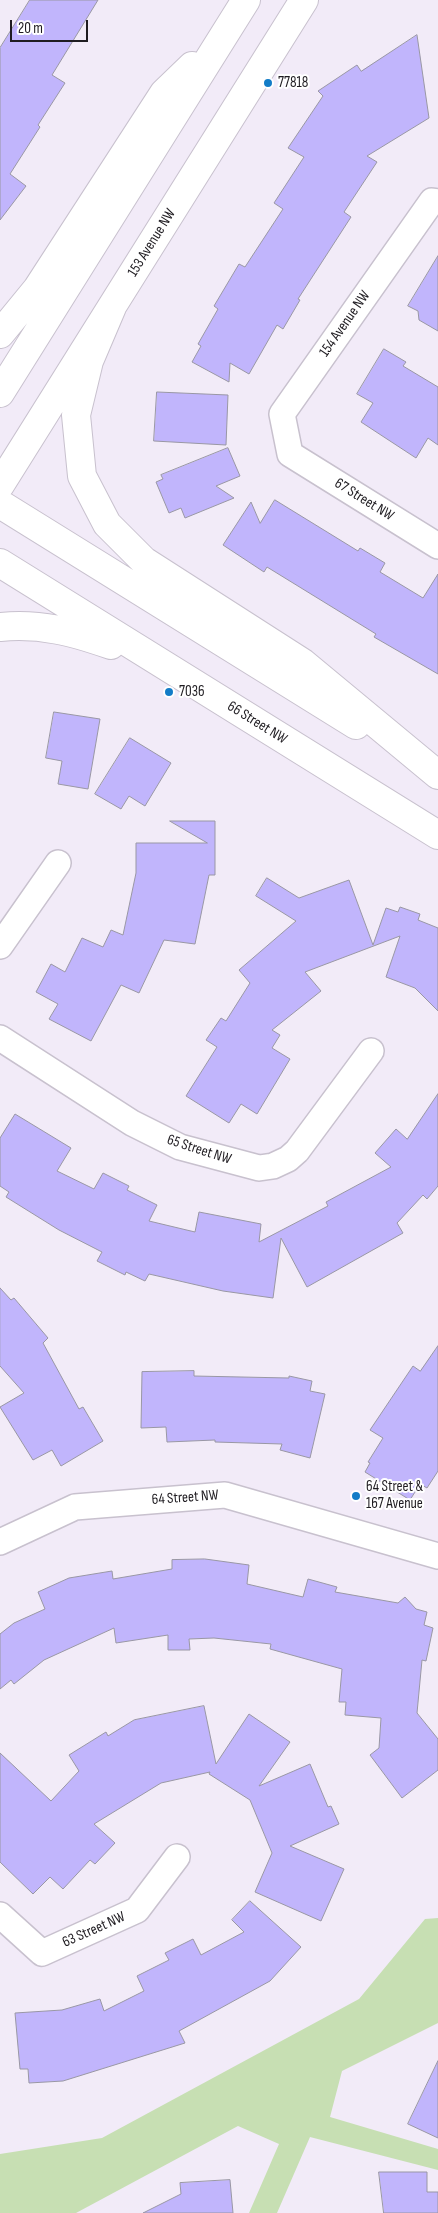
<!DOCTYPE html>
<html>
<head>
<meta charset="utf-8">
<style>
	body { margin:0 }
	#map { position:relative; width:438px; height:2213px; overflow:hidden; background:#f2ebf8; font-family:"Sofia Sans Condensed",sans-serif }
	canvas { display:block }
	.scale { position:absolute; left:10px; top:20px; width:78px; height:22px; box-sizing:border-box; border:2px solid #1f1c21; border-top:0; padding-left:6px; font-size:15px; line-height:18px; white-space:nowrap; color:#1f1c21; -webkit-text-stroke:4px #fff; paint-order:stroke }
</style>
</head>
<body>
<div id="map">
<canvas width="438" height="2213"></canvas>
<div class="scale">20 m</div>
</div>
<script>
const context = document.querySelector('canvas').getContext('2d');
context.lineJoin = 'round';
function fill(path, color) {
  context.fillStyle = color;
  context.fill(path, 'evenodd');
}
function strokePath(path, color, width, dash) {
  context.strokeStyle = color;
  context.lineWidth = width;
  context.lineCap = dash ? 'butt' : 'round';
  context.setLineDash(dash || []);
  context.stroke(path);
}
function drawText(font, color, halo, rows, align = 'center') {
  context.font = font + ' "Sofia Sans Condensed",sans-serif';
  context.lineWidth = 4;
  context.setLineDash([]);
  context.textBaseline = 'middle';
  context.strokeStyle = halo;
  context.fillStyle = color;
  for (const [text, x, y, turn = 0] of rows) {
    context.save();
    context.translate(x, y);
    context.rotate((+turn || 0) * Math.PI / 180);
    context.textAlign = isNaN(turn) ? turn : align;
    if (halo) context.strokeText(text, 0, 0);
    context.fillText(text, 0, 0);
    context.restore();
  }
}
fill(new Path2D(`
	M438,1918v105l-96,48 -12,46 108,32v21l-128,-33 -33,76h-28l30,-69 -41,-18 -162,87h-76v-59l102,-16 257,-139 66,-80z`), '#c7dfb3');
const building = new Path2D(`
	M30,0h68l-46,75 13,8 -27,42 2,2 -30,47 16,12 -26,34v-172z
	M417,35l12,83 -62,38 10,6 -33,50 7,5 -53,82 2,1 -17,29 -6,-4 -28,49 -19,-11 -1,19 -37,-20 9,-16 -3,-2 20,-35 -4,-3 25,-42 6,3 38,-58 -9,-6 30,-46 -16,-9 35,-52 -5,-5 39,-26 4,6z
	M438,256v75l-19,-11 -1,-9 -10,-5z
	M384,349l22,13 -3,4 35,21v58l-10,-7 -12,20 -55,-36 12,-19 -16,-9z
	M157,392l71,3 -2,50 -72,-4z
	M228,448l12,28 -24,10 18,12 -49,20 -4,-10 -12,5 -13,-31 7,-3 -2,-4z
	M275,500l83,51 2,-3 25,15 -5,9 43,26 15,-24v100l-64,-37 2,-3 -109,-67 -3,5 -41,-27 28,-43 9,21z
	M54,712l46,7 -12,70 -30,-5 4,-23 -16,-3z
	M130,738l41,25 -26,43 -16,-10 -8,13 -26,-15z
	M170,821h45v54h-6l-14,69 -31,-4 -25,53 -18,-8 -30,56 -42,-22 9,-15 -22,-12 15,-28 14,8 17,-34 21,9 8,-17 12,5 13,-62v-30h71z
	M267,878l32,20 50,-18 24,65 13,-37 12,4 2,-5 20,7 -2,6 20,8v83l-23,-23 -29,-11 14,-41 -95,36 16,19 -49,39 8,5 -8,13 18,11 -33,55 -16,-10 -12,19 -43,-27 31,-49 -11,-7 15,-22 5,3 24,-38 -11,-13 57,-49 -40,-25z
	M438,1094v92l-11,13 -4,-4 -26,28 6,10 -96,54 -26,-49 -8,60 -50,-7 -74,-17 -4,7 -19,-9 -1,3 -28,-14 5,-9 -43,-22 -53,-33 3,-5 -9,-6v-48l15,-24 56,34 -14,23 37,18 9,-16 26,13 -2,4 30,15 -8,16 46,11 4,-20 62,12 -2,18 69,-36 -2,-4 65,-35 -16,-14 21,-24 11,10z
	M0,1288l11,12 3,-2 34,40 -5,5 36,66 4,-2 20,34 -42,25 -9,-16 -19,10 -33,-53 24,-14 -24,-27z
	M438,1346v125l-11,17 -7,-4 -10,16 -45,-28 5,-9 -2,-1 15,-24 -13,-8 43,-64 7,5z
	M194,1371v5l95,2v-2l23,5 -2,10 15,3 -15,64 -30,-8 2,-6 -67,-2v-2l-48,2 -1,-15 -25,1 1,-56z
	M205,1559l44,6 -2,19 56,13 5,-18 29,8 -2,5 63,11 7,-6 11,12 11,3 -3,13 9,3 -7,33 -4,-1 -5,53 21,26v31l-36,28 -32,-43 9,-7 2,-30 -36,-3 1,-13h-7l3,-33 -72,-20 1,-5 -57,-6 -25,1 1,11h-22v-15l-52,8 -2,-15 -70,32 -30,24 -3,-4 -11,9v-55l14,-11 31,-14 -7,-17 31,-14 43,-7 1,8 59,-10v-9z
	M204,1706l12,58 33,-50 41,28 -31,44 51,-22 18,43 3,-1 8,18 -49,22 54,23 -23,52 -66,-29 17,-39 -22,-53 -41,-26 1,-2 -49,11 -67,41 21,19 -20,21 -5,-4 -27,29 -13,-12 -17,17 -33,-32v-109l51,48 28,-30 -10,-16 37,-23 2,4 26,-16z
	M250,1901l51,46 -31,34 -91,50 6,12 -122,38 -34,2 -1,-14h-8l-5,-56 47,-3 38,-11 4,12 40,-20 -7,-15 32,-16 -4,-7 28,-14 8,16 43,-23 -12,-12z
	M438,2061v77l-30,-14z
	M379,2172h48v20h11v21h-54z
	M230,2180l3,33h-90l38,-19 -1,-11z`);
fill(building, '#c1b5fc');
strokePath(building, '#9997a4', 1);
const minor = new Path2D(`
	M438,202l-6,-1 -150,213 8,40 148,92
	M0,946l58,-83
	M0,1038l132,85 48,24 79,21 14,-2 15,-7 9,-8 74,-100
	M0,1542l75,-35 150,-12 213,61
	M0,1915l42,38 95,-43 40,-53`);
const major = new Path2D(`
	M112,307l-23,54 -13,54 6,61 25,48 37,37 159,102 135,112
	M0,334l37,-45 127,-196 28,-27
	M0,393l246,-393
	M0,485l304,-485
	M0,504l356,221
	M0,563l438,272
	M0,627c41,-4 73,5 111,18`);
strokePath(minor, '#c8c1ce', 28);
strokePath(major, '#c8c1ce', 30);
strokePath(minor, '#fff', 25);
strokePath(major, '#fff', 28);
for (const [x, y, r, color] of [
	[268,83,5,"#137cc7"],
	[169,692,5,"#137cc7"],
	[356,1496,5,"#137cc7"]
]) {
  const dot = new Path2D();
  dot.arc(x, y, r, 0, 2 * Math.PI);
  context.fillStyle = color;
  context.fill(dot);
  strokePath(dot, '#fff', 2);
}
drawText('15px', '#1f1c21', '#fff', [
	["77818",278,83],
	["7036",179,692],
	["64 Street &",366,1487],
	["167 Avenue",366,1504]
], 'left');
drawText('15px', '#1f1c21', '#fff', [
	["153 Avenue NW",152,243,-58],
	["154 Avenue NW",345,324,-55],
	["67 Street NW",364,500,32],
	["66 Street NW",257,723,32],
	["65 Street NW",199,1150,18],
	["64 Street NW",185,1498,-4],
	["63 Street NW",94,1930,-24]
]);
</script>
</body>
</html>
